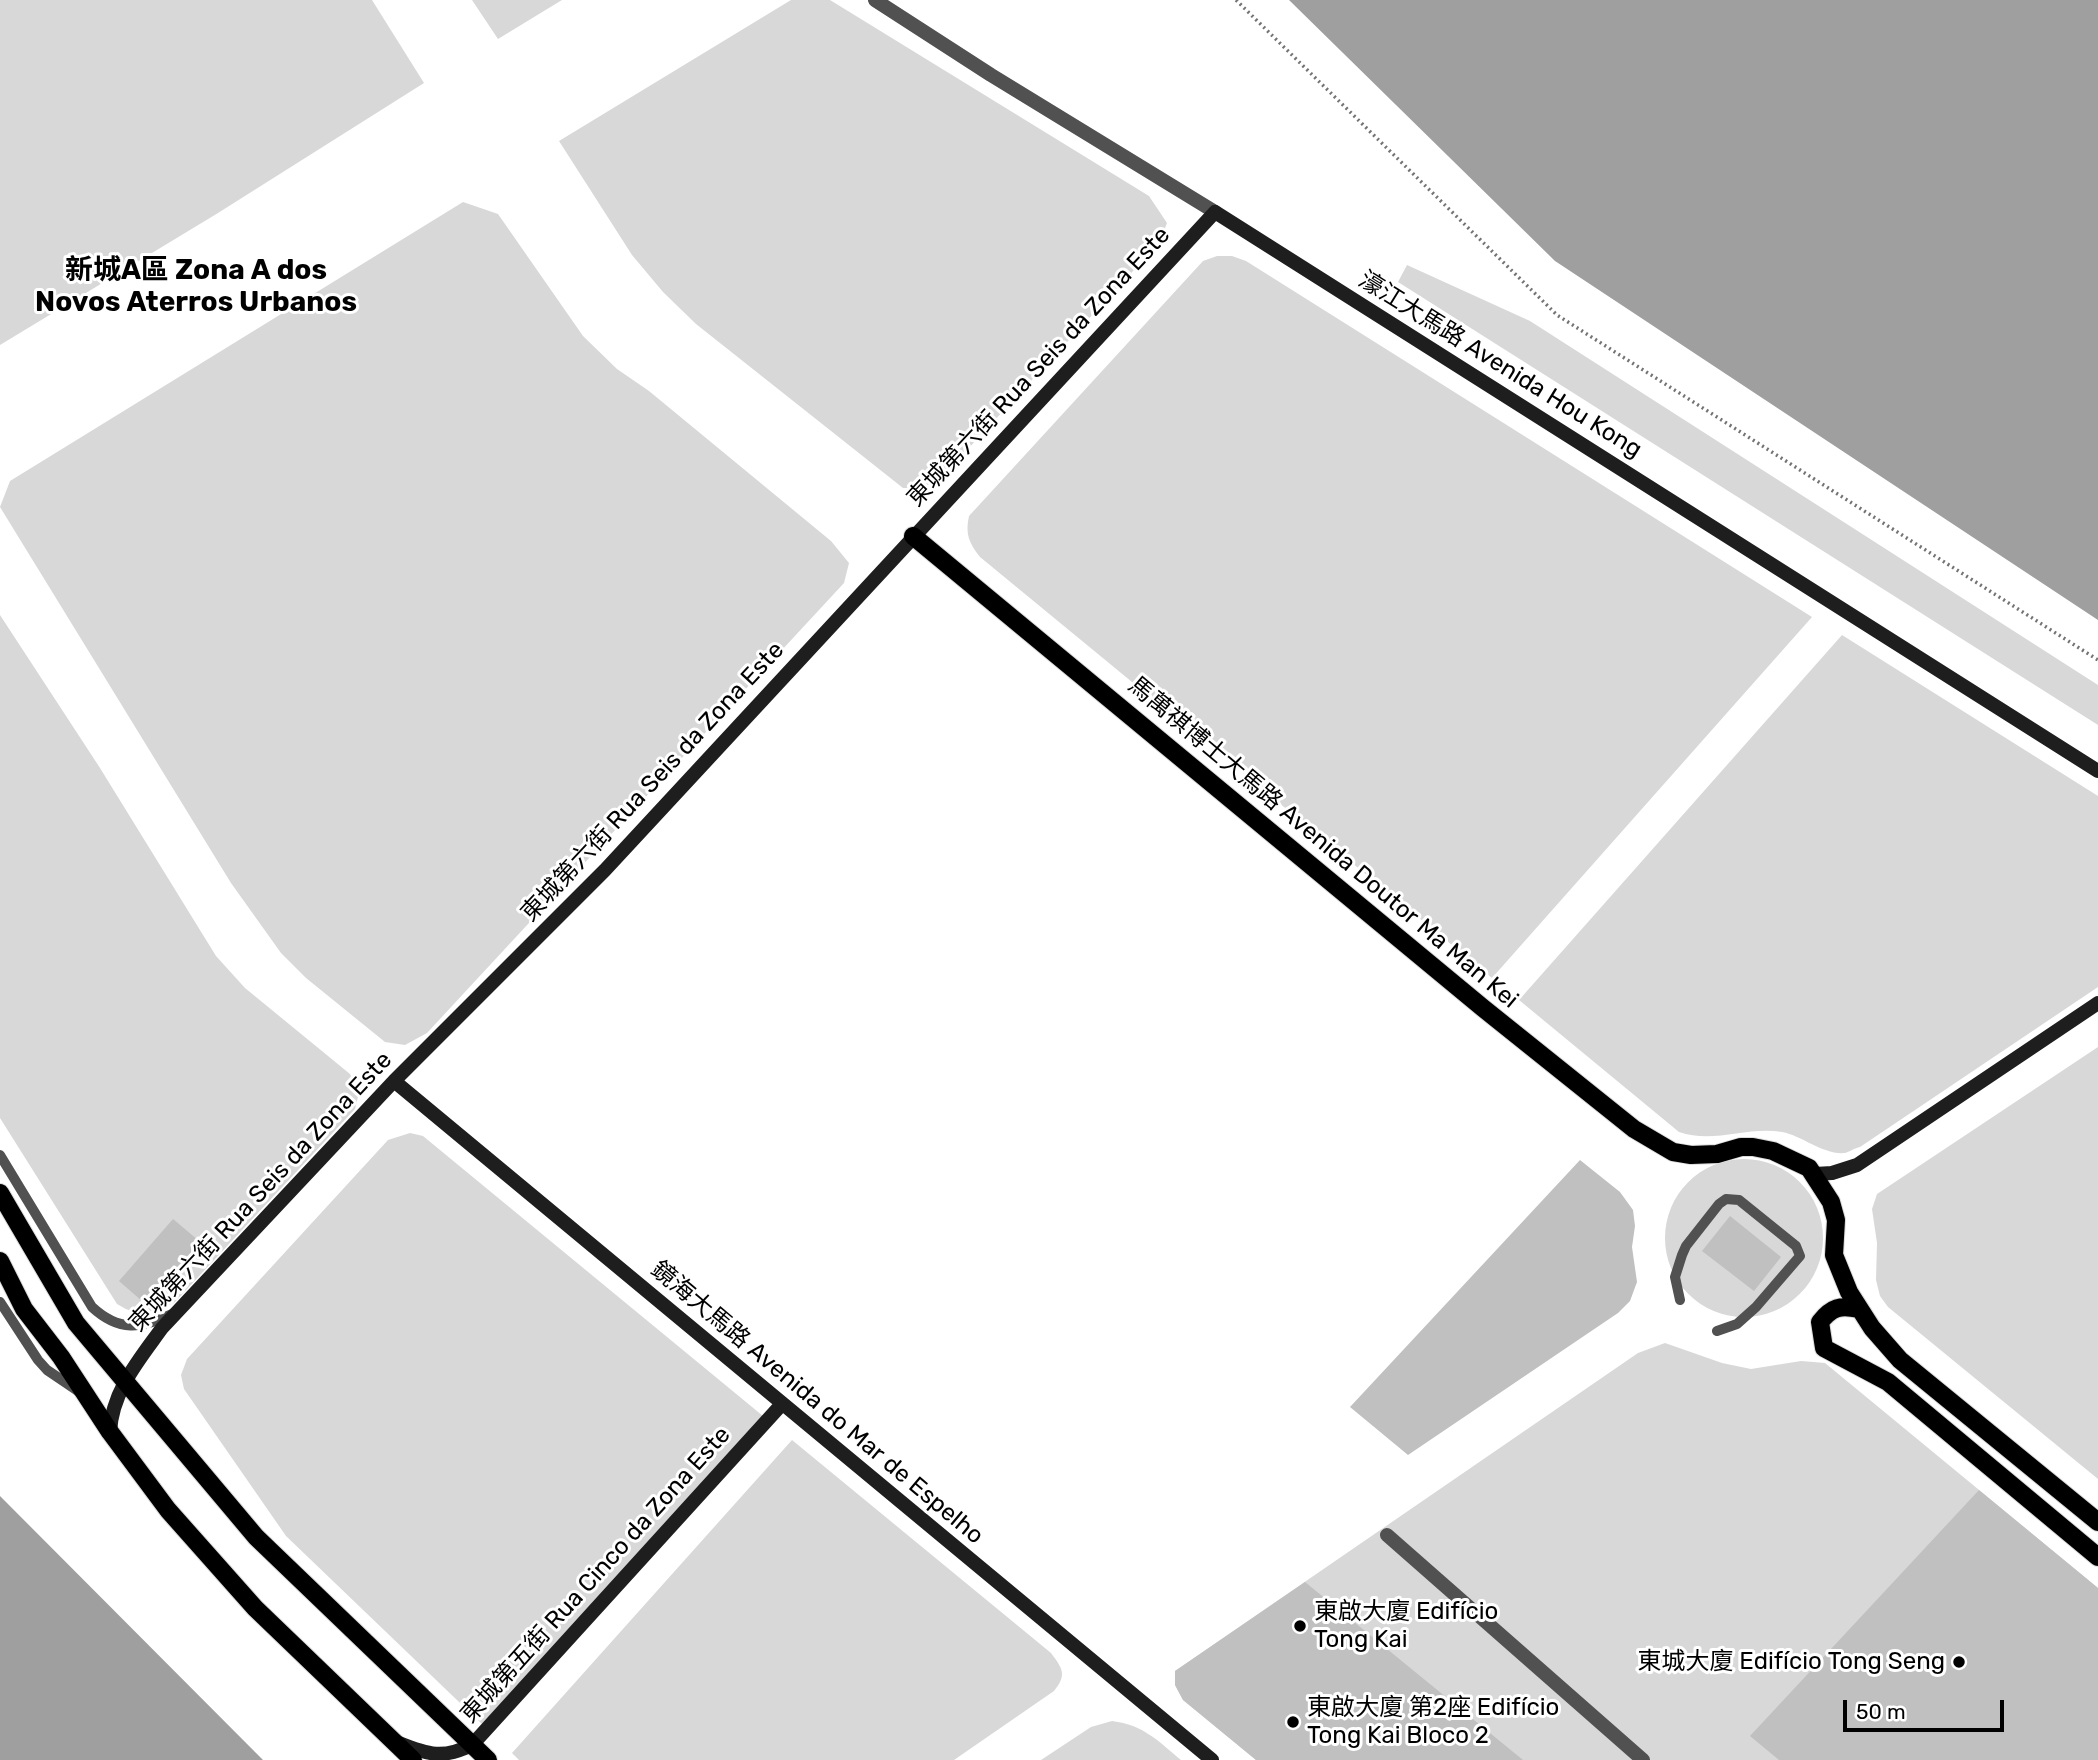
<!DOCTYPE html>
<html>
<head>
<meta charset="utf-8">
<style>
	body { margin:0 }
	#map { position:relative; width:2098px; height:1760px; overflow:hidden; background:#fff; font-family:Rubik,sans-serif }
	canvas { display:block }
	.scale { position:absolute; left:1843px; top:1700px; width:161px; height:32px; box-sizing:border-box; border:4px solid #000; border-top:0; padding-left:9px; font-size:21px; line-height:24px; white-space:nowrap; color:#000; -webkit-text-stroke:5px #fff; paint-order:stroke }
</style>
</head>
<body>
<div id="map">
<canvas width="2098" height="1760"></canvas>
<div class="scale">50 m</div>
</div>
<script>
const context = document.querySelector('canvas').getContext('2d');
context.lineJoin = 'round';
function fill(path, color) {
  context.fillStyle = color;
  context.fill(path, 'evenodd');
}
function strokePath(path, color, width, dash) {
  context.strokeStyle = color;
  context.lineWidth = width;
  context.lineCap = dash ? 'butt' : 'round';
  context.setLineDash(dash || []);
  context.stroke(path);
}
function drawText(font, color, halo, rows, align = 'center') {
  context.font = font + ' Rubik,"Noto Sans SC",sans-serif';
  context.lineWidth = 6;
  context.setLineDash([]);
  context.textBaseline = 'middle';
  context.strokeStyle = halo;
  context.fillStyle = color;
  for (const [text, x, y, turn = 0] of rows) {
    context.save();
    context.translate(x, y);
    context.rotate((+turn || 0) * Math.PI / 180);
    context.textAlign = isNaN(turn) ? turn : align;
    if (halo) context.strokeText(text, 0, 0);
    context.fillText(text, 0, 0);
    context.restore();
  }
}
fill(new Path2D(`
	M0,0h372l52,83 -206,130 -218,132z
	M472,0h90l-64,39z
	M791,0h39l319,196 18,27 -8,20 -218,235 -19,10h-19l-207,-164 -33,-32 -31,-37 -73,-114z
	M463,202l35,12 85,122 34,33 32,22 182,150 18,22 -5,20 -417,450 -22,12 -20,-3 -79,-64 -25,-25 -50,-70 -231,-376 10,-26z
	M1217,256h15l14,5 566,356 -320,361 -512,-421c-11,-14 -15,-23 -11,-41l234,-255z
	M1407,265l123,56 568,364v40l-700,-443z
	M0,615l100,153 116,188 29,32 105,86 9,19 -4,16 -181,194c-25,12 -32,16 -57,1l-117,-186z
	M1842,635l256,161v191l-238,160c-5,1 -11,5 -15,6 -22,2 -42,-17 -63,-21 -35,-6 -68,12 -103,0l-160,-132z
	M2098,1047v432l-210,-172 -8,-11 -4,-16 1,-37 -5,-34 5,-15z
	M410,1133l13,3 340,280 -280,309 -197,-189 -102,-147 -3,-14 6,-16 201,-219z
	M1665 1238a79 79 0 1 1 158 0a79 79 0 1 1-158 0Z
	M1665,1343l57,20 29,6 50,-8 24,2 273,225v172h-842l-73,-60 -8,-15v-14l463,-318z
	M792,1440l259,213c12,16 16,22 3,38l-100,69h-435l-7,-7z
	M1112,1721c32,4 46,20 69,39h-140l50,-33z`), '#d8d8d8');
fill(new Path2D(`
	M1289,0h809v620l-543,-359z
	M0,1496l263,264h-263z`), '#9f9f9f');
fill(new Path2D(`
	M1580,1160l40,32 13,18 2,16 -3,21 5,35 -7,19 -12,12 -210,142 -58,-48z
	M1730,1216l51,41 -27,34 -52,-40z
	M173,1219l32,27 -55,62 -31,-27z
	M1979,1490l119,98v172h-319l-29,-24z
	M1305,1582l218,178h-267l-73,-60 -8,-15v-14z`), '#c0c0c0');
const primary = new Path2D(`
	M913,536l570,472 151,121 39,23 18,3 26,-1 24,-7h12l20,4 36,17 22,34 5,18 -2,35 15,37 23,36 28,32 198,162
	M0,1193l76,130 180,214 232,223
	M0,1261l24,48 37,48 49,75 58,78 87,98 158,152
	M1859,1309c-19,-4 -27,-2 -39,13l4,26 64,34 210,175`);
strokePath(primary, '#dbdbdb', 20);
strokePath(new Path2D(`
	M1236,0l321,315 541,345`), '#737373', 3.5, [2, 3.5]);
strokePath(new Path2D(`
	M0,1155l92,152c27,25 49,22 80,7
	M1680,1300l-5,-23 7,-22 4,-9 33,-42 7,-5 13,1 57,46 4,10 -44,51 -19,17 -20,7
	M0,1302l38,58 9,10 34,23`), '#515151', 10);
strokePath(new Path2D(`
	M875,0l116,75 224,137
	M1387,1535l256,225`), '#515151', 14);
strokePath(new Path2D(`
	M394,1081l818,679
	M1815,1174l17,-1 25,-8 241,-162
	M110,1432c2,-41 29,-72 52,-104l232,-247 211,-211 610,-658 883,559
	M399,1743c30,12 44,16 73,2l310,-341`), '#1e1e1e', 14);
strokePath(primary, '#000', 18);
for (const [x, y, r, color] of [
	[1300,1626,7,"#000"],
	[1959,1662,7,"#000"],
	[1293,1722,7,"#000"]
]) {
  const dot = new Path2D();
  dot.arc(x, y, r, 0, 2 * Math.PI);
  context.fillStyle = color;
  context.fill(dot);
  strokePath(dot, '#fff', 2.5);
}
drawText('24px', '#000', '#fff', [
	["濠江大馬路 Avenida Hou Kong",1500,365,32],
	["東城第六街 Rua Seis da Zona Este",1039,367,-47],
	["東城第六街 Rua Seis da Zona Este",653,782,-47],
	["馬萬祺博士大馬路 Avenida Doutor Ma Man Kei",1323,843,40],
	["東城第六街 Rua Seis da Zona Este",261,1192,-47],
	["鏡海大馬路 Avenida do Mar de Espelho",817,1403,40],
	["東城第五街 Rua Cinco da Zona Este",596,1575,-48]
]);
drawText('24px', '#000', '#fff', [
	["東啟大廈 Edifício",1314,1612],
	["Tong Kai",1314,1640],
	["東城大廈 Edifício Tong Seng",1945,1662,"right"],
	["東啟大廈 第2座 Edifício",1307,1708],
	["Tong Kai Bloco 2",1307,1736]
], 'left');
drawText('bold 28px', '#000', '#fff', [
	["新城A區 Zona A dos",196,271],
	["Novos Aterros Urbanos",196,303]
]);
</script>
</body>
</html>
